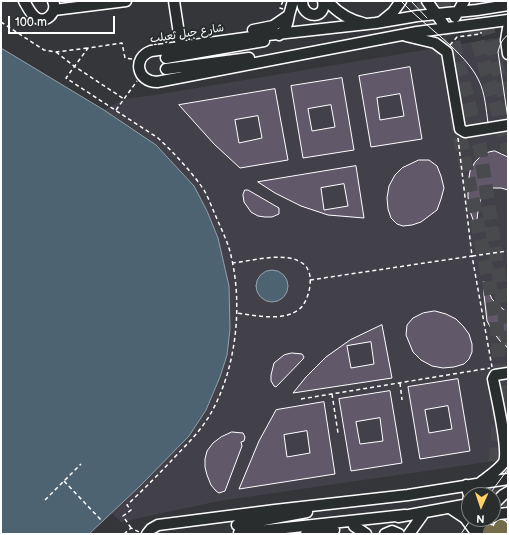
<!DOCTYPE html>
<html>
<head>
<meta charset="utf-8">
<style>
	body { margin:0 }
	#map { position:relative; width:509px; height:535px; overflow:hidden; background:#35363a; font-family:"Balsamiq Sans",sans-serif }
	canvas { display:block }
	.frame { position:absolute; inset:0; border:2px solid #fff; pointer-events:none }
	.north { position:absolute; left:461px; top:487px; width:40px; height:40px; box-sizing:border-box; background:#2a2d2e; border:1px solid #7f8182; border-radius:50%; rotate:183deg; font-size:11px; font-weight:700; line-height:16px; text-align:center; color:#fff }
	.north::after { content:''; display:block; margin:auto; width:14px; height:18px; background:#ffd166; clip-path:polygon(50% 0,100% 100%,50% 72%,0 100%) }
	.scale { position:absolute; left:8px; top:16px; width:107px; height:18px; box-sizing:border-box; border:2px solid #fff; border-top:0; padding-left:5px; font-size:12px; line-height:14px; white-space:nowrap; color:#fff; -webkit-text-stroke:3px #2a2d2e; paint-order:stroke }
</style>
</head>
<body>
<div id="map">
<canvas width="509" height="535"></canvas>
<div class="frame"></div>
<div class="north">N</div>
<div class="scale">100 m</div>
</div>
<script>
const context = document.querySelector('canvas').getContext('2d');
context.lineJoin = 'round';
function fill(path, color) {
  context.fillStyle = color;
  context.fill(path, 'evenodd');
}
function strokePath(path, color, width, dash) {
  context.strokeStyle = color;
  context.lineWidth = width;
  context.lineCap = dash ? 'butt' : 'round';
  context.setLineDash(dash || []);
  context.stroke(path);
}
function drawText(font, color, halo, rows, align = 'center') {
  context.font = font + ' "Balsamiq Sans","Playpen Sans Arabic",sans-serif';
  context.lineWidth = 4;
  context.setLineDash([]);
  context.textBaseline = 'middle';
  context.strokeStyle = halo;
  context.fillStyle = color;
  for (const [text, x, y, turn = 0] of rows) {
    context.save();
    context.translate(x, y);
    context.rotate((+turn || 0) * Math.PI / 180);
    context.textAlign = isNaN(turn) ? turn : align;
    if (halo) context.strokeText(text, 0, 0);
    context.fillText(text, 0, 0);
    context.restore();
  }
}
fill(new Path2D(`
	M508,36v423l-289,42 -98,21 -10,-9 29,-27 49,-50 17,-26 14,-33 7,-22 3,-26 -1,-43 -125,-176 20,-11 31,-4z`), '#424048');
const water = new Path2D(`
	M1,48l103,62 52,35 38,41 13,25 11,27 11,48 1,43 -3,26 -7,22 -14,33 -17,26 -49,50 -51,48h-88z
	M256 286a16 16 0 1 1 32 0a16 16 0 1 1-32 0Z`);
fill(water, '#4d6371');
strokePath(water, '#94a1aa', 1);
const building = new Path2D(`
	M410,67l12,72 -51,8 -12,-71zM400,94l4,22 -24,4 -3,-22z
	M342,78l12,72 -51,8 -12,-72zM331,105l4,22 -23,4 -4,-22z
	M275,89l13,71 -48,8 -26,-24 -35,-39zM258,116l4,22 -23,5 -4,-23z
	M495,151l13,6v33l-7,-2h-8l-5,2 -5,5 -3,6 -2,10 -2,17 -6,-17 -2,-14v-13l2,-13 5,-9 7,-7 7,-3z
	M419,160h10l8,6 4,10 3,12 -3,11 -4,11 -16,12 -9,3 -9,1 -6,-2 -6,-6 -3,-9 -1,-11 2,-12 6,-11 7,-7z
	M356,166l8,52 -36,-3 -27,-9 -26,-13 -17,-11zM344,184l4,22 -24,4 -3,-22z
	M245,190h3l31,18v6l-7,3h-7l-7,-1 -7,-4 -7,-10 -1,-7z
	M484,282l8,17 6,6 10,8v35l-8,-7 -7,-9 -6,-11 -3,-26z
	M435,311l11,3 10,5 7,7 6,8 3,10v8l-3,7 -5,5 -10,3 -11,1 -11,-2 -11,-6 -8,-8 -7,-17 1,-10 6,-7 10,-5z
	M382,325l10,53 -99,15 13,-16 20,-20 24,-17zM371,342l3,22 -23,4 -4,-22z
	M292,353l10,1 2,3 -1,2 -27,28 -2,-1 -3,-5v-6l3,-12 10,-8z
	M458,379l12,72 -50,8 -12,-72zM448,406l4,23 -23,4 -4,-23z
	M390,391l12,72 -51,8 -12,-72zM380,418l3,23 -23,3 -4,-22z
	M324,402l11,72 -96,15 20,-48 17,-31zM307,431l3,22 -23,4 -3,-22z
	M232,432l11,1 2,4 -1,4 -3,1 1,4 -17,45 -6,2 -3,-2 -5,-6 -4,-10 -2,-8v-8l2,-8 6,-8 8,-6z`);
fill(building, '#61596a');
strokePath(building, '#fff', 1);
strokePath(new Path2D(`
	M423,1l17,42 3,14
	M443,1l37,147 25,169 3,26
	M466,1l41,143 1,9
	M479,1l12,41 17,72
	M456,116l40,202 4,52 -1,48 -6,77
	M501,527l7,-70`), '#494a4e', 14, [14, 7]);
const minor = new Path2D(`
	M24,1c3,5 6,12 11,16 11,8 23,-5 18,-16
	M174,1l7,46
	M302,1c0,18 25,19 21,0
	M327,1c10,11 22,19 36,22
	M427,1l19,27
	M508,5l-31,5 -60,6 -41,7 -117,13 -108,15c-19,7 -14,31 6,31l260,-50 91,-12
	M54,10l72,-9
	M455,17l9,-16
	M382,21l11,-9 8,-11
	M508,28l-2,12 2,14
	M253,30l20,-4 16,-11 4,-14
	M279,35c7,-4 9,-13 10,-20
	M406,36l29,7 12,9 13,77 5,3 43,-7
	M166,58l98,-17
	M166,69l83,-11
	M480,483c7,-6 19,-13 24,-21 5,-13 -8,-67 -11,-83l2,-4 13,-2
	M466,485l3,10 -1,9
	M493,505l10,-10 5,-3
	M450,508l15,10 12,16
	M398,517l71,-13
	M493,517l6,-3 9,-1
	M237,525l70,-13
	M354,526l12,8
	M239,533l166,-18
	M147,534l4,-5 7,-4 117,-15 133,-15 100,-16
	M306,534l28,-4
	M385,534l7,-3 7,3
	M409,534l15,-21
	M477,534l7,-15`);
const highway = new Path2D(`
	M490,534v-2
	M500,534l1,-7`);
strokePath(minor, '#fff', 13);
strokePath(highway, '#fff', 17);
strokePath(new Path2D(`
	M283,1l-3,7 3,1
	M1,22l43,28 12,2 32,-4
	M450,45l7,-8 24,-3v-2
	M56,52l18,14 50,33
	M116,110l21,-29
	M458,138l14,118 36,-5
	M232,263c19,-2 43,-9 62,-4 5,2 12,5 14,11 5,9 1,27 -5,35 -2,4 -8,7 -12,9 -18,6 -37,1 -55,-1
	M310,280l162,-24 20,111
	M400,383l2,17
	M332,394l6,39
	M301,399l189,-31
	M64,481l38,40
	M45,500l36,-36
	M131,528l-8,-12 8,-6 -4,-5c16,-15 31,-30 45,-45 14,-15 29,-29 39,-47 26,-46 33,-113 18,-165 -4,-12 -10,-24 -15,-36 -3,-7 -6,-15 -10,-22 -13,-19 -30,-37 -46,-52l-92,-60 22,-30 34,-5 3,15 7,1
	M124,534l7,-6 8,4`), '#fff', 1.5, [4, 3]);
strokePath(minor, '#2a2d2e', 10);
strokePath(highway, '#746b4b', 14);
strokePath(new Path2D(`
	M401,1c22,24 65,51 78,80 6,12 7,28 9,42
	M411,1l16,17
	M508,35c-6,4 -8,9 -10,17l10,67
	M489,495l19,-26
	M461,534l10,-15`), '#fff', 1);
drawText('11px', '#fff', '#2a2d2e', [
	["شارع جبل ثعيلب",187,34,-9]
]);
</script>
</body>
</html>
